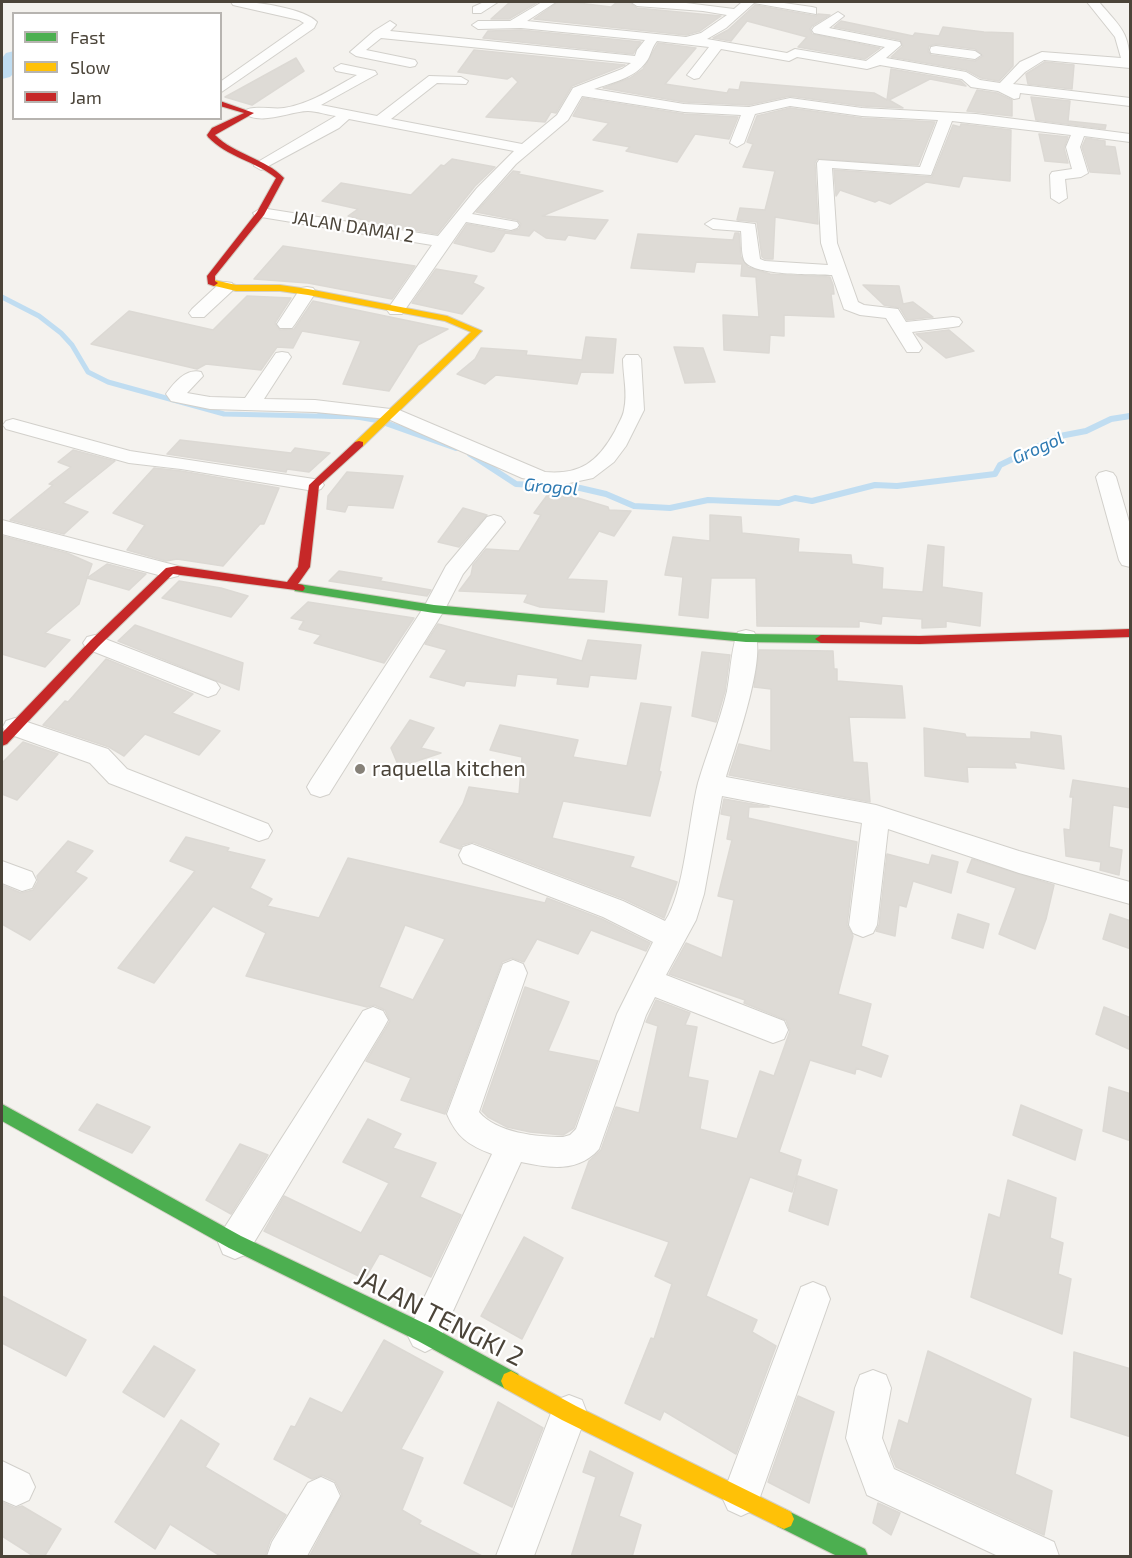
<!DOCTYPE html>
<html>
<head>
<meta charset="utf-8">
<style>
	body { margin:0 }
	#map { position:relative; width:1132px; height:1558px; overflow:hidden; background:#f4f2ee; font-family:"Exo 2",sans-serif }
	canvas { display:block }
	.frame { position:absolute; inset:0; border:3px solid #4b4439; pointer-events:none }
	.legend { position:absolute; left:12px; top:12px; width:210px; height:108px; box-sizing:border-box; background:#fff; border:2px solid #b7b4b0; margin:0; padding:8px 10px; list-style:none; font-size:18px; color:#4b4439 }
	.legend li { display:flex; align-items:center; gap:12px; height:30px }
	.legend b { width:30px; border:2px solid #b7b4b0 }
</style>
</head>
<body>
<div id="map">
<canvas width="1132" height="1558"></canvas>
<div class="frame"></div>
<ul class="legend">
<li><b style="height:8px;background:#4caf50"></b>Fast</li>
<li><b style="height:8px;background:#ffc107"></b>Slow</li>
<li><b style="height:8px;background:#c62828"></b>Jam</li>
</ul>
</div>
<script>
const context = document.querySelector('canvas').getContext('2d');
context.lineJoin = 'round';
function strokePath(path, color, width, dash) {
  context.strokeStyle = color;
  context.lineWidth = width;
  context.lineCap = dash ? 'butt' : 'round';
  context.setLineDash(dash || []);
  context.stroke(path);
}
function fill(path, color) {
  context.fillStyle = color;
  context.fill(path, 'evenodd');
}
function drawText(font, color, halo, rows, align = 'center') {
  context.font = font + ' "Exo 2",sans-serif';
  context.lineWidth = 4.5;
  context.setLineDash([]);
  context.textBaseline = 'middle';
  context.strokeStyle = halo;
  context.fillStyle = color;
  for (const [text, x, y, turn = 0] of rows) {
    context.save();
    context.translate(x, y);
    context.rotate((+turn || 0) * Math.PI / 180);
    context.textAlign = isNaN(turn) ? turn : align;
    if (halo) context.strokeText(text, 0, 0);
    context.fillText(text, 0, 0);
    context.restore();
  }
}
strokePath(new Path2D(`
	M2,297l37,19 22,17 11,12 16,27 20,10 116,32 136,3
	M1124,417l6,-1`), '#c0ddf1', 5);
strokePath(new Path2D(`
	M320,415l34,1 23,4 79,28
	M470,454l46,30 64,4 26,6 28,12 36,2 38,-8 71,3 16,-5 17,3 63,-16 22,1 98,-12 5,-9 60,-29 26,-5 25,-12 19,-3`), '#c0ddf1', 6);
fill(new Path2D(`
	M14,51v22l-4,4 -8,2v-21l4,-5z`), '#c0ddf1');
const building = new Path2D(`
	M510,2h28l-29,17h-18z
	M558,2h12l41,5 6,-5h12l8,6 84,8 -21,15 -14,4 -152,-16z
	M755,5l61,11 2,-2 12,1 -18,11 -2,3 2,5 68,14 -15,11 -67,-12 9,-10 -60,-16 -16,20 -18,-3 15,-8z
	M841,21l72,15 2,-3 24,3 4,-9 41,5 29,1v33l-14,15 -18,-3 -15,-8 -75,-13 12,-11 -3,-6 -66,-13zM936,44l39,5 8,7 -8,5 -44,-6 -3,-4 1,-5z
	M521,30l120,12 -8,12 -150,-16 5,-7z
	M658,43l38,5 -31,36 13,2 49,7 2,-4 10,1 2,-8 133,11 13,7 4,-31 70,12 5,5 -36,-7 -41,21 14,8 -41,-2 -72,-10 -41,9 -65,-3 -81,-14 27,-10 13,-9z
	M474,50l151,15 -53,21 -16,27 -5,-1 -6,10 -59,-5 32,-35 -6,-6 -5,3 -49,-7z
	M296,58l8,13 -52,34 -27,-8z
	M1045,62l29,3 -2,24 -44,-5 -2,-10z
	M977,90l20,3 15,7v16l-45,-5z
	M1031,97l39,4 -2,20 38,4 -1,4 -69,-9z
	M583,98l101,16 54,3 -9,22 -34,-5 -18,28 -51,-11 4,-4 -37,-7 16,-17 -36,-7z
	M790,108l72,10 73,4 -17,43 -101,-6 -2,4 3,61 -43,-7 -2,42h-8l-3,-2 -5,-35 -20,-2 3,-12 25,2 10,-39 -32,-4 10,-23 -6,-2 10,-26z
	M961,124l50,6 -1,51 -47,-5 -4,11 -33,-5 -36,22 -11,-4 -4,2 -35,-12 -4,6 -2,-26 98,7 21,-52 7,2z
	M1039,134l29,3 -4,11 4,15 -23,-2z
	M1086,138l19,3v5l10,1 5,27 -30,-2 -8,-25z
	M452,159l43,8 -20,19 -38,48 -54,-9 -35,-9 10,-7 -36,-8 19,-18 70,12 30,-30 3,1z
	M513,171l7,1 -2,2 85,17 -61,25 66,4 -13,19 -27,-4 -3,5 -19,-2 -12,-8 -5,6 -24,-3 -11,18 -3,1 -37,-9 13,-19 44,8 8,-3 2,-5 -4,-4 -41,-8z
	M735,233h4l2,24 7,10 22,7 60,3 3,8 1,9h-3l3,23 -50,-2v21l-14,-1 -1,18 -45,-3 -1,-35 36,2 -3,-40 -15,-1 1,-12 -46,-2 -2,10 -63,-4 7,-34 95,6z
	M283,246l132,20 -23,33 -84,-16 -54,-4z
	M436,269l41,7 -4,7 11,5 -22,26 -50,-11z
	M863,285l36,1 4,18 10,-2 20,15 -26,3 -7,-12 -16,-3z
	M247,296l44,2 -16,25 5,7 14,-1 19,-28 135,28 -30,16 -29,46 -46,-7 18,-43 -59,-10 -9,17 -16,-1 -16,23 -55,-6 -9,5 -106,-25 38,-33 84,19z
	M949,330l25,21 -28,7 -30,-24z
	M586,337l30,2 -3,34 -32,-1 -4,12 -81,-9 -11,9 -28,-10 18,-15 6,-11 46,3 -1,4 56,5z
	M674,347l29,1 12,34 -30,1z
	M180,440l111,13 4,-5 35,5 -21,19 -22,-3 -1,3 -119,-18z
	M73,450l42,11 -52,42 25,9 -24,22 -54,-14 43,-35 -4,-1 22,-17 -13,-5z
	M154,468l27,3 98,17 -15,36h-4l-37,42 -46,-7 -11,2 -39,-11 18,-25 -32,-12z
	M347,472l56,4 -10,32 -45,-3 -3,7 -18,-3 1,-13z
	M551,490l57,17 1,3 22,1 -17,25 -15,-5 -32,48 40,2 -3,31 -64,-5 -16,-5 4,-8 -69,-3 12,-16 2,-10 13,-16 33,2 22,-36 -7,-2z
	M463,508l24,7 -28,32 -21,-5z
	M710,515l31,2 1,16 57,6 -1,13 53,3 1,9 31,4 -1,21 41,3 5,-47 16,2 -2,40 40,6 -2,33 -34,-5v6l-24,1v-9l-40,-3 -1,8 -22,-3v6l-102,-1 -1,-48h-45l-3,40 -29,-3 4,-38 -18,-2 8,-38 37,4z
	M2,536l65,17 25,11 -5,14 20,-14 39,10 -17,16 -42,-12 -8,26 -34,29 25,7 -25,27 -43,-13z
	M339,571l43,7 -2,3 51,9 -4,6 -98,-15z
	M179,581l42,7 27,8 -17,21 -69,-19z
	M308,602l106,16 -30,45 -70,-20 7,-8 -22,-6 5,-8 -13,-3z
	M438,624l144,37 6,-21 53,5 -5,34 -46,-4 -2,12 -31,-3 1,-6 -41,-4 -2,12 -49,-5 -2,5 -34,-9 17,-27 -22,-6z
	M135,625l108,38 -4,27 -121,-49z
	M759,650l74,1 1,18h3v12l65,5 3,32 -56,-1 4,45 14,1 3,39 -141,-27 10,-31 32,7v-62l-17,-2z
	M702,652l28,3 -5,36 -9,31 -24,-6z
	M106,659l87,35 -21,19 48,18 -21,24 -54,-21 -21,22 -15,-9 -66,-22 22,-24 3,1z
	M641,703l30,4 -12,64 2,1 -11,44 -87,-15 -11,37 82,19 -4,10 47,15 -13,36 -40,-19 -151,-57 -11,3 -2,4 -20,-7 23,-38 6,-17 50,7 3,-37 -32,-7 10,-25 78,15 -5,17 54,9z
	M410,720l24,8 -13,20 20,5 -42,14 -8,-19z
	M924,728l41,6 1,3 65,2v-7l30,4 3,33 -50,-7 2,6 -49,-1 1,15 -43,-6z
	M23,742l35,12 -41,46 -15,-6v-31z
	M1073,780l58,9v19l-18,-3 -4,42 13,3 -3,25 -19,-5 1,-8 -35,-6 -2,-27 6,1 3,-33h-3z
	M724,799l45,8h-20l-1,11 109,24 -10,83 6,11 -15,58 33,10 -10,42 27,10 -7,21 -25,-9 -1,6 -45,-14 -31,92 22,8 -9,32 -42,-15 -44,119 51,24 -5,12 24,14 -40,108 -72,-43 -4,9 -35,-17 26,-65 3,1 18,-55 -17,-8 14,-34 -97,-34 17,-47 12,-11 15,-43 23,6 19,-87 -12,-4 10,-22 34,13 -5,12 12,2 -9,50 20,4 -8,48 37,10 23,-68 14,5 16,-45 -4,-11 -42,-17 1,-3 -76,-26 17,-31 36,15 12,-58 -16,-4 14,-56 -5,-1 4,-23 -10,-2z
	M186,837l43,11 -2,3 38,9 -15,28 22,11 -5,7 52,12 29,-60 197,45 2,-5 55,21 48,24 -4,8 -55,-21 -13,24 -41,-15 -13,23 -12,-4 -10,4 -57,152 -44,-14 10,-22 -45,-17 24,-40 -5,-11 -11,-5 -7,2 -121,-31 20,-43 -53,-27 -59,77 -36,-15 77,-97 -25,-10zM405,925l40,14 -32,61 -34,-13z
	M68,841l25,10 -18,21 12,6 -57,62 -28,-16v-39l19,8 12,-3 5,-9 -1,-5z
	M887,854l42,11 3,-10 26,7 -7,31 -38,-12 -7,26 -7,-2 -4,31 -19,-5 3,-6z
	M972,859l82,26 -8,34 -11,30 -36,-15 17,-46 -49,-16z
	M958,914l31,10 -6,24 -31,-10z
	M1110,914l21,7v28l-28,-10z
	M525,987l44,15 -21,49 50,10 -24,67 -11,7 -33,-3 -23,-5 -19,-10 -6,-6z
	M1104,1007l27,11v32l-35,-16z
	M1109,1087l22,7v47l-28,-10z
	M97,1104l53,23 -18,26 -53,-23z
	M1021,1105l61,25 -7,30 -62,-25z
	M368,1119l33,15 -8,14 43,15 -16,34 41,18 -30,62 -51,-24 -15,26 -101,-48 20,-35 77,37 28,-50 -46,-21z
	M240,1144l28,11 -37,59 -25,-14z
	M798,1176l39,14 -9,35 -39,-14z
	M1008,1180l48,18 -6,40 13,5 -5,31 13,5 -9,55 -91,-37 18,-83 11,4z
	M524,1237l39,21 -41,81 -41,-23z
	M2,1296l84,44 -20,36 -64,-33z
	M384,1340l59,32 -42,77 22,9 -21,52 19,11 -2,3 65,33h-175l33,-62 -7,-14 -13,-6 -10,4 -38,-20 17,-33 4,1 15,-29 32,15z
	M154,1346l41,24 -31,47 -41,-25z
	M928,1351l103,48 -16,75 37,17 -8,44 -148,-68 -6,-14 9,-33 9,4z
	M1074,1352l57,17v68l-60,-20z
	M798,1396l36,16 -25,91 -41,-21z
	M498,1402l45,26 -31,79 -48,-24z
	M181,1420l38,24 -14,23 81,48 -16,26 -5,16h-43l-52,-33 -15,25 -40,-27z
	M590,1451l43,22 -14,43 22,9 -9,32h-61l25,-80 -13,-5z
	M2,1502l13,6 7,-2 39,23 -17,28h-9l-33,-21z
	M878,1503l22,10 -9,22 -18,-12z`);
fill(building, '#dedbd6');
strokePath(building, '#dcd9d4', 1.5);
const street = new Path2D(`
	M231,2c19,-2 73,6 86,20l-3,6 -94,65v-11l84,-59 -5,-3 -66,-15z
	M484,2h14l-17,11h-8v-6z
	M542,2h14l-29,19 159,16 15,-4 26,-18 -24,-4 -66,-5 -6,-4h47l56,7 8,-7h35l35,5 4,1v6l-62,-11 -28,25 -19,11 80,14 8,-4 71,12 19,-14 -71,-14 -2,-3 2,-3 24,-15 6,4 -15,12 71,14 1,3 -15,13 80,14 14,8 20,3 20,-21 22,-10 79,6 -6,-21 -28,-35h12c22,26 31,30 31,66l-86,-8 -19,12 -12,12 117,14v8l-110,-13 -1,5 -5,1 -16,-8 -27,-4 -9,-8 -82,-14 -13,4 -70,-12 -8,4 -68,-12 -22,29 -5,1 -7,-4 22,-28 -52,-6c-6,7 -6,15 -11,21 -11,16 -35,21 -52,27l90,15 65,3 41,-9 72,10 114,6 154,20v8l-46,-6 -4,11 8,26 -7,4 -16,2 2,19 -8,5 -8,-5 -1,-23 2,-3 20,-3 -6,-22 5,-12 -119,-14 -21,54 -99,-7 5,75 21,59 6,3 34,4 8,13 47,-5 6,1 3,4 -3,4 -6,1 -41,5 10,16 -3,4h-12l-21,-34 -26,-3 -16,-6 -12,-34c-18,-1 -81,1 -88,-15 -3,-8 -2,-20 -3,-29l-28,-2 -8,-5 8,-5 42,5 5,35 5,2 63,4 -7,-22 -4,-80 2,-3 101,7 18,-47 -76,-4 -72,-10 -35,8 -11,29 -7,4 -7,-4 11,-28 -57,-3 -102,-16 -14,24 -52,44 -44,50 45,8 2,3 -2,3 -6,2 -45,-8 -64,92h-12l-3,-4 45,-65 -177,-29 -2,-3 8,-5 177,28 39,-48 37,-37 -165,-32 -10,9 -78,42 -7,-4 2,-3 80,-47c-9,-1 -19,-5 -28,-5 -17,0 -50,16 -65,1 8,-8 29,-2 41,-4 26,-4 50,-20 73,-33l-21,-4 -2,-3 7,-4 34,7 2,3 -56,31 56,11 52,-40 32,1 7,4 -2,3 -29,-1 -46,36 131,25 35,-29 16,-27 49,-19 9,-6 -250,-25 -15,12 49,10 2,3 -2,3 -5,1 -54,-11 -6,-4 24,-21 16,-10 6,4 -6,6 245,25 2,-6 8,-10 -124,-12 -43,1 -6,-4 6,-4h32z
	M936,46l39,5 6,4 -6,4 -44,-6 -1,-3 1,-3z
	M226,282l6,1 2,4 -2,4 -28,26h-12l-3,-4 3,-4 28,-26z
	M307,287l6,1 3,4 -21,32 -3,4h-12l-3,-4 21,-32 3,-4z
	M282,352l6,1 3,4 -27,42 51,1 84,10 146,62c35,3 53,-10 70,-41 3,-7 8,-14 9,-21 4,-17 -1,-34 -1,-51l3,-4h12l3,4 3,51 -18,36 -12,16 -21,16 -33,7 -38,-7 -134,-59 -73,-7 -105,-3 -39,-8 -5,-7c8,-11 20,-26 35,-22l2,4 -16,17 23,4 35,1 31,-45z
	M13,419l117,32 184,28 7,2 3,4 -3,4 -7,2 -133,-22 -52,-6 -123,-34 -3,-4 3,-4z
	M1106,471l7,2 3,4 14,48v42l-8,-2 -3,-5 -23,-83 3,-4z
	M494,515l7,2 4,5 -42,52 -18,35 -116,185 -9,3 -9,-3 -4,-7 4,-7 113,-173 22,-41 41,-49z
	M2,520l176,46 3,5 -3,5 -8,2 -168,-44z
	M746,630l8,2c14,23 -20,118 -28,145l150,28 143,46 111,31v22l-111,-31 -131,-44 -11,96 -4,8 -10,4 -10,-4 -4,-8 13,-102 -140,-27 -18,98 -8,26 -30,55 118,46 4,9 -4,9 -11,4 -118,-46 -9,18 -47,134c-21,24 -50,19 -78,13l-84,184 -12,6 -12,-6 -6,-12 85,-180c-24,-9 -35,-17 -45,-40l56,-150 10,-4 10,4 4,9 -48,139c17,21 59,25 84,25l7,-2 6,-6 41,-115 36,-72 -50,-25 -140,-54 -4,-8 4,-8 9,-3 151,57 42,20c19,-26 24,-103 33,-138 9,-31 22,-61 29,-92 3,-15 5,-48 11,-59z
	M95,635l121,47 4,6 -4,6 -8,3 -121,-48 -4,-6 4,-6z
	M15,718l93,31 19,20 141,55 4,7 -4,7 -9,3 -150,-58 -19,-20 -84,-30 -3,-6 3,-6z
	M2,861l30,11 4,8 -4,8 -10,3 -20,-8z
	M373,1007l10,4 5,9 -5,9 -136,225 -12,5 -12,-5 -5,-12 5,-12 140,-219z
	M813,1282l12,5 5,12 -70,198 -6,13 -13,6 -13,-6 -6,-13 79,-210z
	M873,1370l13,5 5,13 -9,50 12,31 160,73 5,14h-61l-131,-61 -21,-57 9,-50 5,-13z
	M569,1395l13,5 5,13 -53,143h-38l60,-156z
	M2,1461l27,13 6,13 -6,13 -13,6 -14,-6z
	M321,1477l13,6 6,13 -33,60h-40l5,-14 36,-59z`);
const fast = new Path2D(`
	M299,584l135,21 312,29 75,1 6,4 -6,4 -75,-1 -312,-29 -139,-22 -2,-3 2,-3z
	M2,1104l239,132 191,91 86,47 3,7 -3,7 -7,3 -7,-3 -86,-47 -189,-93 -227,-127z
	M784,1509l81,40 3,7h-31l-60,-30 -3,-7 3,-7z`);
const slow = new Path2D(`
	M214,280l22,5h44l28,4 139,27 35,15 -119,115h-8v-4l116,-110 -26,-11 -137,-26 -28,-4h-44l-25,-6v-4z
	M511,1371l65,35 215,106 3,7 -3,7 -7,3 -7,-3 -215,-106 -58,-32 -3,-7 3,-7z`);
const jam = new Path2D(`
	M220,101l34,12 -39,22c20,20 50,23 69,43l-20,37 -49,61v5l3,2 -4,3 -6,-2 -1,-8 50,-64 19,-34c-21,-17 -49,-21 -68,-41l-1,-2 5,-7 32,-15 -24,-7z
	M359,441l4,1v4l-44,40 -9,81 -12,17 5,1 2,3 -2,3 -130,-17 -74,72 -92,98 -5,2v-13l89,-93 75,-72 11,-2 110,16 11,-15 11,-82 46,-43z
	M1130,629v8l-210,7 -99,-1 -6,-4 6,-4 99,1z`);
strokePath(street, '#d2d0cb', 2);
strokePath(fast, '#d3cfc5', 2);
strokePath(slow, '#d3cfc5', 2);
strokePath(jam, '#d3cfc5', 2);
fill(street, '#fdfdfc');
fill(fast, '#4caf50');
fill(slow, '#ffc107');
fill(jam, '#c62828');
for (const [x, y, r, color] of [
	[360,769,6,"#868178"]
]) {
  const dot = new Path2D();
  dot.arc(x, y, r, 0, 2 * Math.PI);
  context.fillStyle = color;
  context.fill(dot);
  strokePath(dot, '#fff', 2);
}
drawText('18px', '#4b4439', '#fff', [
	["JALAN DAMAI 2",353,227,9]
]);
drawText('italic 18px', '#2e7ab2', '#fff', [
	["Grogol",1038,448,-24],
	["Grogol",551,487,5]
]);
drawText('21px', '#4b4439', '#fff', [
	["raquella kitchen",372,769]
], 'left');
drawText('26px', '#4b4439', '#fff', [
	["JALAN TENGKI 2",439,1317,27]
]);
</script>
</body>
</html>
